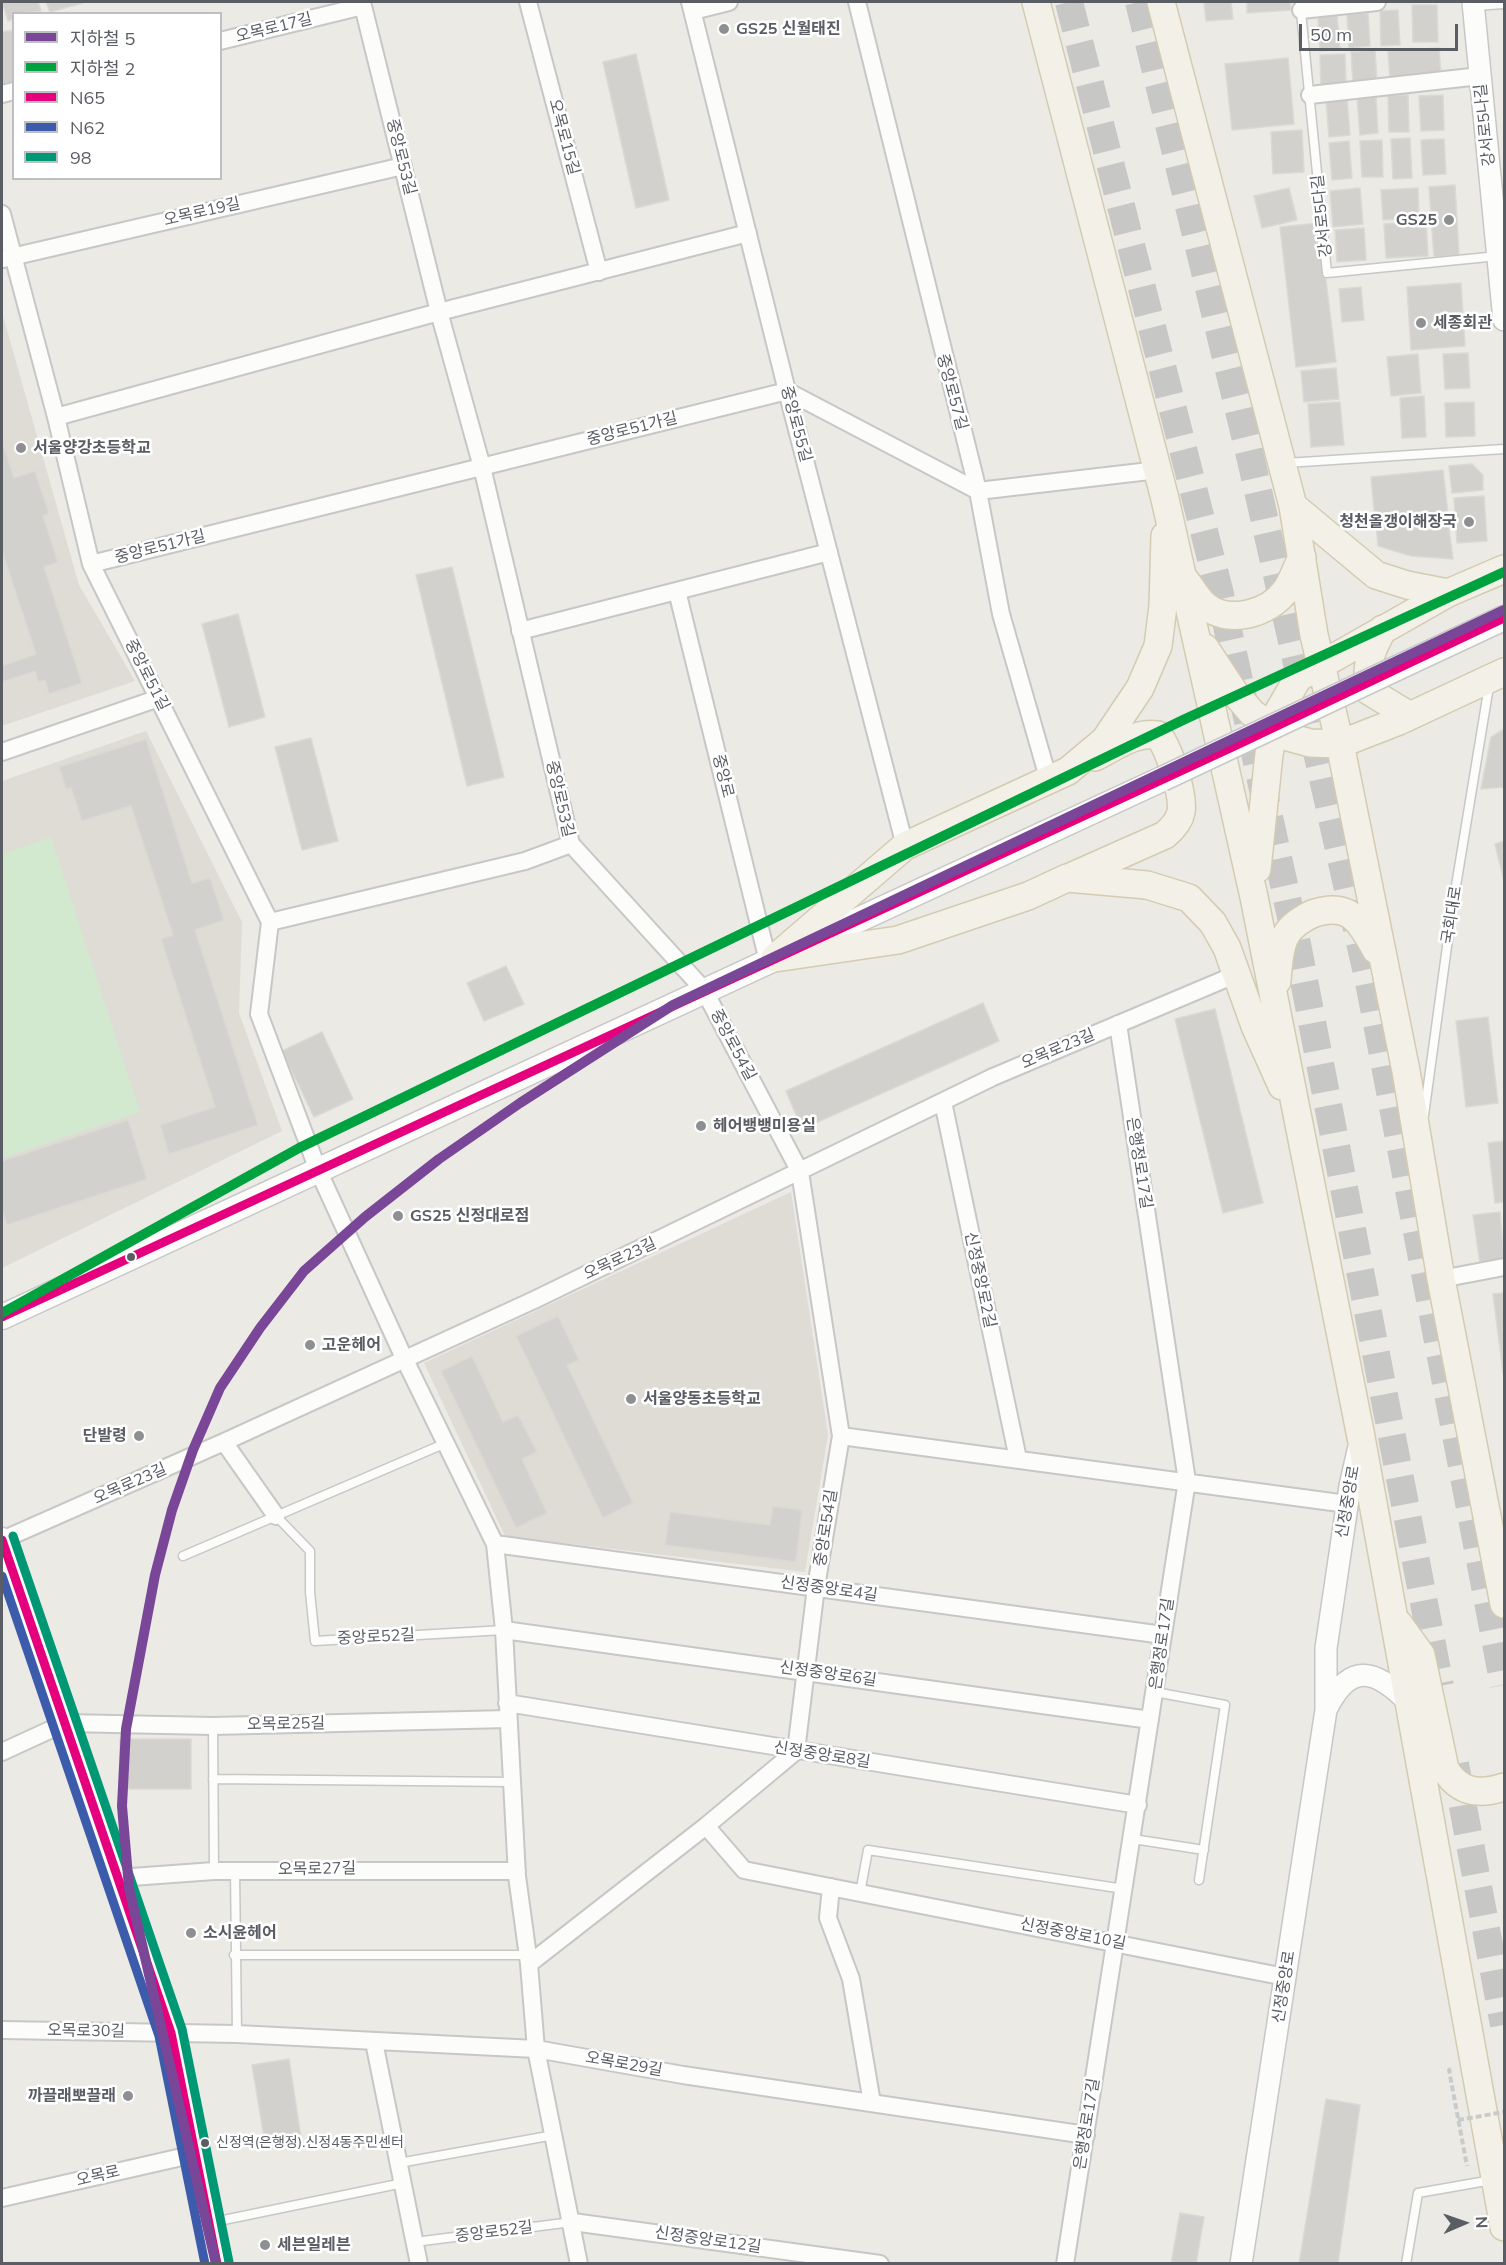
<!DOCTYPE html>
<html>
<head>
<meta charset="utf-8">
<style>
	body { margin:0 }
	#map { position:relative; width:1506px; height:2265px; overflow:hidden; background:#ebeae5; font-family:Mulish,"Noto Sans KR",sans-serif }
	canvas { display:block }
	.frame { position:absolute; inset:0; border:3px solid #5a5e64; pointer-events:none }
	.legend { position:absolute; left:12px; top:12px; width:210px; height:168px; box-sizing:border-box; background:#fff; border:2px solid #bdbfc1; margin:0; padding:8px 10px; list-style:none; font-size:18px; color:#5a5e64 }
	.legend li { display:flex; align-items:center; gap:12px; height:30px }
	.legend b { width:30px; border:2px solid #bdbfc1 }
	.north { position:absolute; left:1434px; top:2193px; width:60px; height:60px; -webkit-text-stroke:4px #fff; paint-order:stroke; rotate:88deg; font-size:16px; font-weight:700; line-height:24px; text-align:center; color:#5a5e64 }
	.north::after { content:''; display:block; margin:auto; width:21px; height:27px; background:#5a5e64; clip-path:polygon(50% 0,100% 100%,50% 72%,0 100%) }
	.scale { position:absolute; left:1299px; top:24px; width:159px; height:27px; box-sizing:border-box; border:3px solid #5a5e64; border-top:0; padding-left:8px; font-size:18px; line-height:21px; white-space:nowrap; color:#5a5e64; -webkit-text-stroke:4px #fff; paint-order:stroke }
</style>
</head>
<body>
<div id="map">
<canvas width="1506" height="2265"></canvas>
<div class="frame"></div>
<ul class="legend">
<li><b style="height:8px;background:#794698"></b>지하철 5</li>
<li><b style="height:8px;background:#00a23f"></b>지하철 2</li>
<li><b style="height:8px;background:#e5007d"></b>N65</li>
<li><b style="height:8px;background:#3d5bab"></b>N62</li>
<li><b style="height:8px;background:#009775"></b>98</li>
</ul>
<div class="north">N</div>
<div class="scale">50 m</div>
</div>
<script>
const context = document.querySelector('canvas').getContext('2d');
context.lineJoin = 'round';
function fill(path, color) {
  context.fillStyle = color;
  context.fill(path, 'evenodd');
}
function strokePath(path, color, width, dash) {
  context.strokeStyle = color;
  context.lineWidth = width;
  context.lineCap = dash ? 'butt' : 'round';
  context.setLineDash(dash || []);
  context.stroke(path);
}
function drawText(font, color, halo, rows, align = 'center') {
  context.font = font + ' Mulish,"Noto Sans KR",sans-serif';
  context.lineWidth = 5;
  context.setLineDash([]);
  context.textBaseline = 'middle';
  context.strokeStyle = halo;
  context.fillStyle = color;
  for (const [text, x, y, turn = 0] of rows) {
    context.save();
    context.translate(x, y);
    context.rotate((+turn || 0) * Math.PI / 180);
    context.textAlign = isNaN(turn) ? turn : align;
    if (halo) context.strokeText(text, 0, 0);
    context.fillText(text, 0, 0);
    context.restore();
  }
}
fill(new Path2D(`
	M2,312l77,273 56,96 -133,45z
	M146,731l96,191 -3,91 43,118 -280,137v-487z
	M791,1192l37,243 -23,137 -300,-36 -81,-173z`), '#dedcd5');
fill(new Path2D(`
	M51,837l89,275 -138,46v-304z`), '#d2e8cf');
const building = new Path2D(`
	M2,2h36l3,9 -27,3v5l-6,2z
	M46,2h36l1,1 -33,9z
	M1204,2h27l2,17 -27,2z
	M1247,2h43l1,8 -44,3z
	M1412,5h25l1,37h-25z
	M1398,10l2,35 -19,1 -1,-35z
	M1368,13l2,33 -21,2 -2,-34z
	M1337,15l3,34 -20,2 -2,-35z
	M14,30v55l-12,3v-56z
	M1439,48l2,28 -51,4 -2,-29z
	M1375,50l2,32 -24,1 -2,-31z
	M636,54l33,146 -33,8 -33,-146z
	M1345,54l1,32 -25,1 -1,-32z
	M1288,58l6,66 -62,6 -7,-66z
	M1388,95h20l1,37h-20z
	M1443,95l1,35 -23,1 -2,-35z
	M1376,97l2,36 -18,2 -3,-37z
	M1347,98l3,37 -21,2 -3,-37z
	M1302,130l2,42 -31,2 -2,-42z
	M1410,138l2,40 -19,1 -2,-40z
	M1444,139l2,35 -23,1 -2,-35z
	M1382,140l1,37h-21l-2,-36z
	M1349,141l3,37 -20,2 -3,-37z
	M1455,185l4,70 -25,2 -5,-70z
	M1289,188l8,32 -35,8 -8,-32z
	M1360,188l3,36 -30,3 -3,-36z
	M1418,188l1,30 -36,2 -2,-30z
	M1426,221l2,35 -42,2 -2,-34z
	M1319,223l17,139 -40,5 -16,-140z
	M1364,228l2,32 -29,2 -2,-32z
	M1461,283l4,63 -54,4 -4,-63z
	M1361,287l3,33 -22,2 -3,-33z
	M1468,353l2,35 -25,1 -2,-35z
	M1418,354l3,39 -30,3 -4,-39z
	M1336,368l3,31 -35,3 -3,-31z
	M1424,396l2,41 -24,1 -2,-40z
	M1340,402l4,43 -33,2 -3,-43z
	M1474,402l1,34 -29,1 -1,-34z
	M2,442l12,36 21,-7 14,42 -6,3 15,46 -14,5 38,116 -33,11 -4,-14 -7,2 -3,-11 -33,11v-16l34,-12 -34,-103z
	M1472,464l11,11v15l-31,3 -3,-27z
	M1443,470l5,44 -73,7 -4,-44z
	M1484,496l3,45 -30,2 -3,-45z
	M1448,521l5,38 -42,-3 -33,-10 -2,-23z
	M452,567l52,210 -37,9 -51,-211z
	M238,614l27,103 -36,10 -27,-103z
	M1504,729v58l-23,2 10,-52z
	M311,738l27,103 -36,9 -27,-103z
	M146,739l46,144 18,-5 14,42 -29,10 63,195 -89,29 -9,-29 55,-18 -54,-168 12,-4 -42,-129 -49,15 -11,-33 -5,1 -7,-22z
	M1504,841v40l-9,-37z
	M506,966l18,38 -40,17 -17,-38z
	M983,1003l16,38 -197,88 -16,-38z
	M1215,1009l48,194 -40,10 -48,-194z
	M1488,1017l10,86 -32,4 -10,-86z
	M322,1032l31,67 -39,18 -32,-66z
	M128,1120l19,59 -140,46 -5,-16v-48z
	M1504,1141v61l-9,1 -7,-60z
	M1500,1212l4,49 -24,3 -7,-49z
	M1504,1293v79l-1,1 -10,-79z
	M558,1316l21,44 -12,5 66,138 -30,15 -87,-182z
	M472,1356l31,66 15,-7 19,37 -15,7 25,54 -31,15 -75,-157z
	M773,1506l29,4 -6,52 -131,-17 5,-33 100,13z
	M120,1739h71v50h-72z
	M289,2059l13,85 -36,5 -14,-84z
	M1326,2099l34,6 -22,159h-39z
	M1180,2213l24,4 -8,47h-25z`);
fill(building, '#d2d1ce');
strokePath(building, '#dad9d4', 1.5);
strokePath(new Path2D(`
	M1069,2l151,592 77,350 143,742
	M1139,2l112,458 118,522 135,703
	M1455,1764l49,261`), '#c7c7c5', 28, [28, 14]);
const service = new Path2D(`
	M1300,2l27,271 171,-17
	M1475,6l29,-2
	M1286,463l218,-14
	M1424,1115l28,-205 37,-224
	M276,1516l34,35v41l5,49 189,-11
	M183,1556l263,-113
	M1155,1692l70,13 -26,175
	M213,1726l1,145
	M213,1779l300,3
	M1133,1839l71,11
	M235,1871l2,163
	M860,1893l8,-43 256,39
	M234,1955h294
	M399,2163l155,-28
	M209,2223l194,-40
	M415,2242l157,-20
	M1406,2264l12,-71 74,-13`);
const minor = new Path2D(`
	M362,2l77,310 43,155 89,377 133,146 96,182 41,264 -25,151 -20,164 -90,75 -177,138
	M528,2l71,270
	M690,2l97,389 118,455
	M857,2l121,489 23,123 48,167
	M1301,10l76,-8
	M693,11l36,-9
	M220,41l143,-35
	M2,94l12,-3
	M1310,95l170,-19
	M2,214l54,203 35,147 179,358 -11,92 59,156 86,188 91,186 9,86 13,246 12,88 7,85 43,215
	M3,259l400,-93
	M56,417l383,-105 309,-79
	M91,564l696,-173 191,100 180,-21
	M677,591l91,370
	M520,631l309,-79
	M2,752l157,-54
	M270,922l255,-61 46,-17
	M943,1102l75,357
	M1441,1279l63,-12
	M841,1436l506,68
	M224,1442l52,74
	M2,1540l222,-98 310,-142 459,-223 244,-103
	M495,1544l668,91
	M504,1630l646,90
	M507,1703l631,102
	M2,1752l63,-29 148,3 295,-7
	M706,1826l38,44 541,107
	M118,1878l96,-7h303
	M831,1887l-3,31 23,61 21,124
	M2,2030l235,4 299,15 147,26 403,60
	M374,2042l45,222
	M2,2198l193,-44
	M573,2222l307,42
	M1065,2264l122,-783 -69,-457`);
const tertiary = new Path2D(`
	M1473,2l31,318
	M1326,1710c24,-49 50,-41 83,-7
	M1241,2264l85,-554v-62l24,-162 10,-44`);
const secondary = new Path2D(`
	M1395,669l109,-51
	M2,1317l1160,-538
	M2,1540l169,493 46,231`);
const primary = new Path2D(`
	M1036,2l129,497 89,398 107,540 143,790
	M1161,2l132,504 21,129 26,109 66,327 35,208 63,325
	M1293,506l83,69 31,10 41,8
	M1186,581c6,8 12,20 21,26 23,17 62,7 79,-17 7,-10 11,-23 16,-33
	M1383,629c-12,21 -18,37 -14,62l41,25
	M1205,648l29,44 18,21 33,23 25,7 30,1 59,-23 105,-49
	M1257,869l12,-115 8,-40 21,-36 150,-85 56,-24
	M1068,878l97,-43c7,-6 14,-13 16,-23 3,-17 -12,-64 -23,-77 -22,-4 -43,12 -63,22
	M775,958l123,-18 130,-44 39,-18 80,7 42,13 24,25 14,25 28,78 27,60
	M775,958l130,-112 163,-75 37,-31 35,-52 18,-42 5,-40 2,-70
	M1277,981c1,-14 2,-34 9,-46 5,-9 17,-17 26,-21 37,-13 48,6 64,36
	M1398,1623l23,32 24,114c14,24 35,26 59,18`);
strokePath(service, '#c7c7c6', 11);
strokePath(minor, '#c7c7c6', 20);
strokePath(tertiary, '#c7c7c6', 24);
strokePath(secondary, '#c7c8c7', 27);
strokePath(primary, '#d4cbb1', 30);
strokePath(new Path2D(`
	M1451,2069l-2,1 18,96`), '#c7ccca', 4, [6, 3]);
strokePath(service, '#fcfcfb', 8);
strokePath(minor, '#fcfcfb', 16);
strokePath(tertiary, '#fcfcfb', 21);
strokePath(secondary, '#fcfcfb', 24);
strokePath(primary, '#f2f0e7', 27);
const secondaryBridge = new Path2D(`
	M1162,779l233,-110`);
strokePath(secondaryBridge, '#c7c8c7', 27, []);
strokePath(new Path2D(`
	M1458,2120l46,-8`), '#c7ccca', 4, [6, 3]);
strokePath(secondaryBridge, '#fcfcfb', 24);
strokePath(new Path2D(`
	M2,1317l1237,-573 265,-126
	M2,1540l169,493 46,231`), '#e5007d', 9);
strokePath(new Path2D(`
	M2,1576l157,460 46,228`), '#3d5bab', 9);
strokePath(new Path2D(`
	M13,1536l169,493 47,233`), '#009775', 9);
strokePath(new Path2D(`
	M216,2264l-87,-376 -7,-82 4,-77 29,-154 17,-65 21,-60 27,-62 40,-60 44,-57 61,-54 74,-58 81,-56 153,-98 831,-395`), '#794698', 10);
strokePath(new Path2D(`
	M2,1313l297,-165 884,-428 321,-148`), '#00a23f', 10);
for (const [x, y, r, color] of [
	[724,29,6,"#8d8f91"],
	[1449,220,6,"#8d8f91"],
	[1421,323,6,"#8d8f91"],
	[21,448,6,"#8d8f91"],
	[1469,522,6,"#8d8f91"],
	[701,1126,6,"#8d8f91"],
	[398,1216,6,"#8d8f91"],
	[131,1257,5,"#5a5e64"],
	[310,1345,6,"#8d8f91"],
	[631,1399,6,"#8d8f91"],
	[139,1436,6,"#8d8f91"],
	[191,1933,6,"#8d8f91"],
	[128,2096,6,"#8d8f91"],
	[205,2143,5,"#5a5e64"],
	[265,2245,6,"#8d8f91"]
]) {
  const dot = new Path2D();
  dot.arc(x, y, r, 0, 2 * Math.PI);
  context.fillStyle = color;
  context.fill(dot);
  strokePath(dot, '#fff', 2);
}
drawText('14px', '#5a5e64', '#fff', [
	["신정역(은행정).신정4동주민센터",216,2143]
], 'left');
drawText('16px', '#5a5e64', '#fff', [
	["오목로17길",274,28,-14],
	["강서로5나길",1485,125,-96],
	["오목로15길",564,137,75],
	["중앙로53길",401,157,76],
	["오목로19길",202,212,-13],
	["강서로5다길",1322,216,-96],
	["중앙로57길",952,392,75],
	["중앙로55길",796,424,75],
	["중앙로51가길",632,429,-14],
	["중앙로51가길",160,547,-14],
	["중앙로51길",147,675,63],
	["중앙로",723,776,76],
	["중앙로53길",560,799,77],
	["국회대로",1452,915,-81],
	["중앙로54길",733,1045,62],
	["오목로23길",1058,1049,-23],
	["은행정로17길",1139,1163,81],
	["오목로23길",620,1259,-25],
	["신정중앙로2길",980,1280,78],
	["오목로23길",130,1484,-24],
	["신정중앙로",1348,1502,-80],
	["중앙로54길",826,1528,-81],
	["신정중앙로4길",829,1589,8],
	["중앙로52길",376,1637,-3],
	["은행정로17길",1162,1644,-82],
	["신정중앙로6길",828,1674,8],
	["오목로25길",286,1724,-1],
	["신정중앙로8길",822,1755,9],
	["오목로27길",317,1869,-1],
	["신정중앙로10길",1073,1934,11],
	["신정중앙로",1284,1987,-81],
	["오목로30길",86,2031,1],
	["오목로29길",624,2064,10],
	["은행정로17길",1087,2124,-81],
	["오목로",98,2176,-13],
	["중앙로52길",494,2232,-7],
	["신정중앙로12길",708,2240,8]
]);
drawText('bold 16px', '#5a5e64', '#fff', [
	["GS25 신월태진",736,29],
	["GS25",1437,220,"right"],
	["세종회관",1433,323],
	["서울양강초등학교",33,448],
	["청천올갱이해장국",1457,522,"right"],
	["헤어뱅뱅미용실",713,1126],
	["GS25 신정대로점",410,1216],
	["고운헤어",322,1345],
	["서울양동초등학교",643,1399],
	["단발령",127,1436,"right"],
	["소시윤헤어",203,1933],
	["까끌래뽀끌래",116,2096,"right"],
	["세븐일레븐",277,2245]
], 'left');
</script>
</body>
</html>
